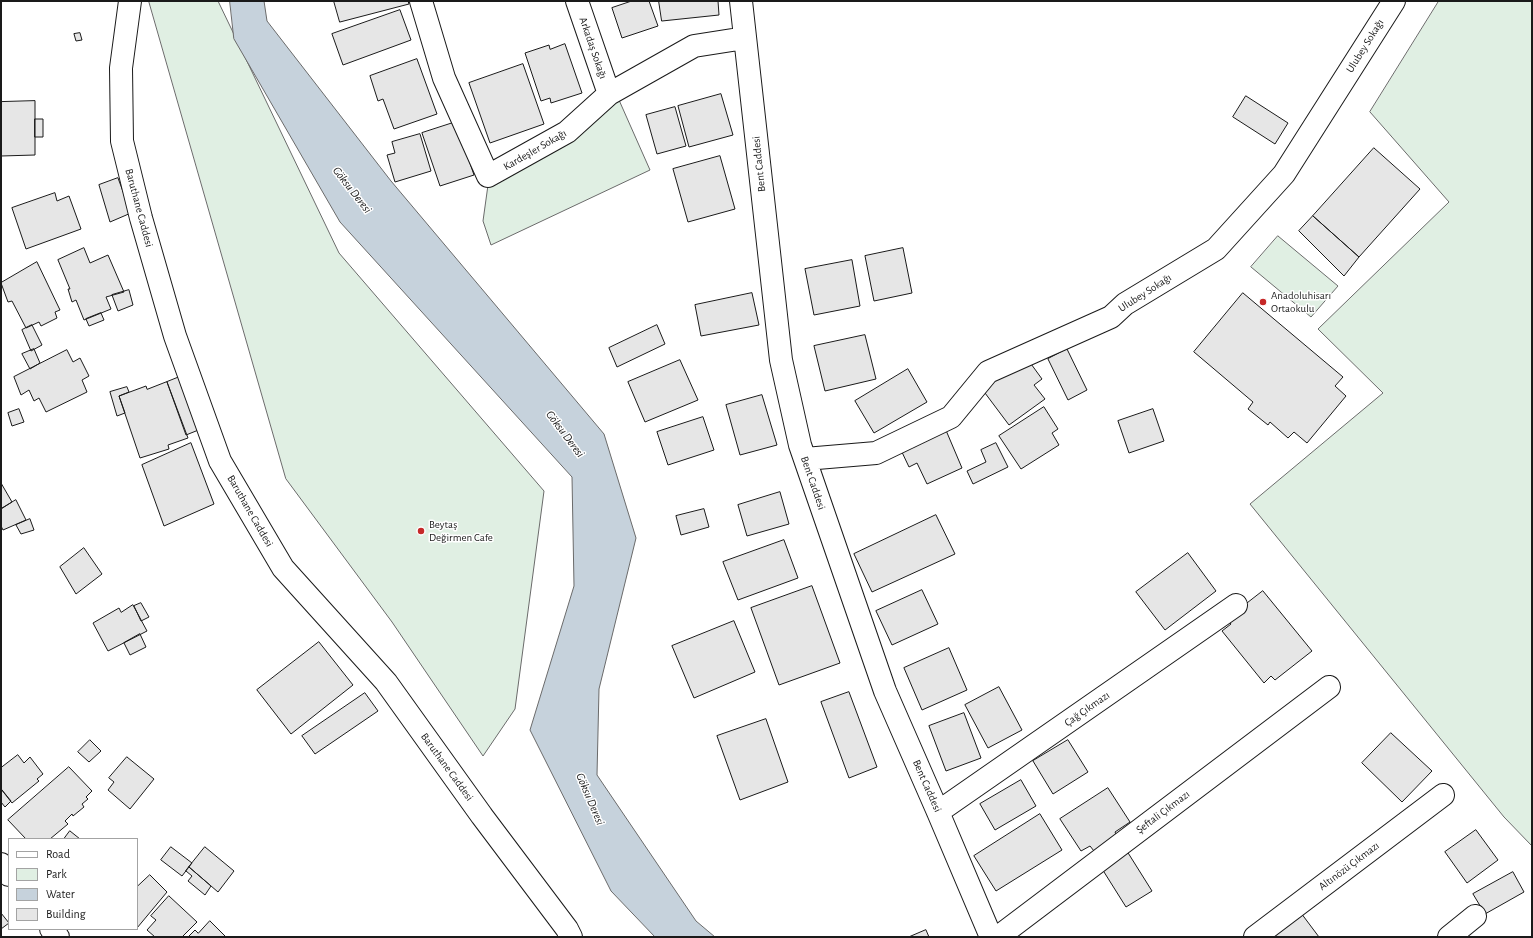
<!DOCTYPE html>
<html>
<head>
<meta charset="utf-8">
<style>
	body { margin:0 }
	#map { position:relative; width:1533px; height:938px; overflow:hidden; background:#fff; font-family:"Alegreya Sans",sans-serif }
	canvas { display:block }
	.frame { position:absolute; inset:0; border:2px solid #1a1a1a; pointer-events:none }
	.legend { position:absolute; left:8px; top:838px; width:130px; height:92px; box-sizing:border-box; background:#fff; border:1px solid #a3a3a3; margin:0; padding:5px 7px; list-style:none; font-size:12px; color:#1a1a1a }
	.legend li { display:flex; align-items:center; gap:8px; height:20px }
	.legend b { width:20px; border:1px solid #a3a3a3 }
</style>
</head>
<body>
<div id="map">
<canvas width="1533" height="938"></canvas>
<div class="frame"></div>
<ul class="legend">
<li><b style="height:5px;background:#fff"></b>Road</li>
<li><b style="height:11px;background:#e0efe3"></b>Park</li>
<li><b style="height:11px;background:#c6d2dc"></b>Water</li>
<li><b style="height:11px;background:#e6e6e6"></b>Building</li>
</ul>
</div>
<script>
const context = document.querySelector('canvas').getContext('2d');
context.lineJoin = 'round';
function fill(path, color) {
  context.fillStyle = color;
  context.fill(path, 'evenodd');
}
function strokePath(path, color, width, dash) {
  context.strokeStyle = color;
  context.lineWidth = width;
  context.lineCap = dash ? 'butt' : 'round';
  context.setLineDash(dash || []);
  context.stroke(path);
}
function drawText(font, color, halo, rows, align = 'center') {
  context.font = font + ' "Alegreya Sans",sans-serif';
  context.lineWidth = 3;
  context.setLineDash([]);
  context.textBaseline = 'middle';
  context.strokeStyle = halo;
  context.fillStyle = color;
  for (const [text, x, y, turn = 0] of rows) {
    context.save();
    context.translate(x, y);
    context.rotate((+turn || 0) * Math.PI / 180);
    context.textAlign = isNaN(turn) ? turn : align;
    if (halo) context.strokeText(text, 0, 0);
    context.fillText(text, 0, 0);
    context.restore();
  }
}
const green = new Path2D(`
	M149,1h69l121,252 205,238 -29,218 -32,47 -91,-134 -106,-143z
	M1439,1h93v845l-28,-29 -254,-313 133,-111 -65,-64 131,-127 -79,-90z
	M619,100l31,70 -159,75 -8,-24 5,-36 82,-46z
	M1278,236l60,50 -27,31 -60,-50z`);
fill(green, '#e0efe3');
strokePath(green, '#6a6a6a', 1);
const water = new Path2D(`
	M230,1h34l3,20 124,160 213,253 32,104 -37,151 -2,86 99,146 19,16h-60l-44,-46 -81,-161 44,-144 -2,-109 -232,-255 -106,-183z`);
fill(water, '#c6d2dc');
strokePath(water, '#6a6a6a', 1);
const building = new Path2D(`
	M334,1h74l1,3 -69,18z
	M632,1h17l9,25 -36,12 -10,-30z
	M659,1h59l1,14 -57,6z
	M400,10l11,30 -68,25 -11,-31z
	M80,33l2,7 -6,1 -2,-7z
	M565,44l17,49 -31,10 -1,-5 -9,3 -16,-48 24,-8 1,4z
	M417,59l20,55 -43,15 -11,-30 -5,2 -8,-25z
	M523,64l21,60 -54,19 -21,-60z
	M721,94l12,41 -44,12 -11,-41z
	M1246,96l42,27 -13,21 -42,-27z
	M35,101v54l-34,1v-54z
	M675,107l11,39 -29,8 -11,-39z
	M35,119h8v18h-8z
	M456,122l18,53 -34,11 -18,-53z
	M420,134l11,37 -36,11 -8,-27 8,-2 -3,-11z
	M1374,148l46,41 -61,68 -46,-41z
	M720,156l15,53 -47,13 -15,-53z
	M118,178l13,35 -21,9 -11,-37z
	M55,193l2,8 12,-5 12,33 -55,20 -14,-41z
	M1313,216l46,41 -15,19 -45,-45z
	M84,248l6,15 18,-8 16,37 -18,5 5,12 -27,11 -8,-20 -4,2 -4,-13h2l-12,-29z
	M903,248l9,45 -38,8 -9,-45z
	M852,260l8,46 -46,9 -9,-46z
	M37,262l23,48 -5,2 2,6 -16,8 -2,-4 -13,6 -14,-27 -4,1 -7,-19z
	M129,290l4,15 -15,6 -6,-16z
	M752,293l7,32 -58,11 -6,-31z
	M1243,293l100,84 -8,9 11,10 -39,47 -13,-11 -6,6 -18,-16 -2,3 -20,-16 5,-7 -59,-50z
	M101,313l3,7 -15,6 -3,-7z
	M32,325l10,20 -11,6 -9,-21z
	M657,325l8,19 -48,23 -8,-19z
	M865,335l11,44 -51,12 -11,-45z
	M34,349l6,14 -10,6 -8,-15z
	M1067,349l20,41 -19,10 -20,-41z
	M67,350l6,12 7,-4 9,18 -7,4 5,12 -41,20 -7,-14 -5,3 -5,-11 -8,5 -7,-18z
	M1026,357l16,22 -8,6 11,14 -36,26 -27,-36z
	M680,360l18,40 -53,22 -17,-40z
	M908,369l19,33 -53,31 -19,-32z
	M182,376l19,53 -15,6 -19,-53z
	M167,382l21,56 -20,7 1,4 -29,9 -21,-62 27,-10 1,3z
	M127,387l2,5 -10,4 6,17 -8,3 -7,-24z
	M762,395l15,50 -37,10 -14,-50z
	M1044,407l14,22 -6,4 7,12 -38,24 -22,-33z
	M19,409l5,13 -12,4 -4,-13z
	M1153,409l11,32 -35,12 -11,-32z
	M703,417l11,33 -46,15 -11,-33z
	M945,428l17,40 -35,16 -10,-21 -8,4 -9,-19z
	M191,443l23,61 -50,22 -22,-61z
	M996,443l12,24 -35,17 -6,-13 19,-9 -5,-12z
	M1,483l11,19 -11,7z
	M780,492l9,32 -42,12 -9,-31z
	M16,500l10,20 -23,10 -2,-4v-17z
	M704,509l5,18 -28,8 -5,-19z
	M936,515l19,39 -83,38 -18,-38z
	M30,519l4,11 -13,4 -5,-9z
	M784,540l14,38 -60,22 -15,-38z
	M84,548l18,26 -26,20 -16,-27z
	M1188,553l28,38 -51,39 -29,-38z
	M812,586l28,77 -61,22 -28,-77z
	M922,590l16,34 -46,21 -16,-34z
	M1263,591l49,60 -37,29 -4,-4 -7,7 -42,-52 9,-7 -4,-5z
	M141,603l8,14 -8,4 -7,-15z
	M133,605l14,26 -39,20 -15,-28 26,-15 2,4z
	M734,621l21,51 -61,26 -22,-52z
	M140,634l6,13 -16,8 -6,-12z
	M319,642l34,43 -62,49 -34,-44z
	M949,648l18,42 -45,20 -18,-42z
	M999,687l23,43 -34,18 -23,-43z
	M849,692l28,75 -28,11 -28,-76z
	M365,693l13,18 -63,43 -13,-18z
	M964,713l17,45 -35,13 -17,-45z
	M766,719l22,63 -48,18 -23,-64z
	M1391,733l41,38 -30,31 -40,-39z
	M90,740l11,11 -12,11 -11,-10z
	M1068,740l20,32 -35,22 -20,-33z
	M18,755l6,8 6,-6 13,17 -6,5 2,2 -27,22 -11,-14v-21z
	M127,757l27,22 -24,30 -22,-19 6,-8 -5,-4z
	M69,767l23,24 -6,6 2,2 -6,5 2,3 -11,9 -1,-2 -7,7 3,3 -18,15h-24l-18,-19z
	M1021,780l15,26 -41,24 -15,-26z
	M1108,788l22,34 -15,10 2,4 -23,15 -4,-5 -9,5 -21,-32z
	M2,790l9,11 -6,6 -4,-5z
	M1040,814l22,36 -66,41 -22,-35z
	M1476,830l22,30 -31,23 -22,-31z
	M70,831l10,8h-16z
	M171,847l21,16 -10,13 -21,-16z
	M205,847l29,24 -16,21 -29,-25z
	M1125,848l27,43 -26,16 -27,-43z
	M189,867l22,19 -6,9 -17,-14 4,-5 -6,-5z
	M1513,872l11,20 -39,22 -12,-20z
	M150,875l17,17 -30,36v-41z
	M169,896l28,26 -15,15h-27l-8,-7 9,-10 -5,-4z
	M1,913l8,10 -8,6z
	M1301,913l18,24h-52z
	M210,921l16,16h-38l7,-7 3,3z
	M926,930l3,7h-20z`);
fill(building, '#e6e6e6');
strokePath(building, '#1a1a1a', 1);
const minor = new Path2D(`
	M130,1l-9,67 1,73 19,77 34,118 45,125 63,107 103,114 96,134 85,113 4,8
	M421,1l23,77 44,98 79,-44 42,-38 85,-48 51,-8
	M577,1l32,93
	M741,1l40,359 19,85 85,246 53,121 53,125
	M805,459l71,-6 75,-36 37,-45 123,-55 14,-13 91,-55 68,-75 110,-173
	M938,812l298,-207
	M1,864l8,11
	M51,929l7,8
	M998,937l331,-250
	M1255,937l188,-142
	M1449,937l26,-21`);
strokePath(minor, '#1a1a1a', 24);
strokePath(minor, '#fff', 22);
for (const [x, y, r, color] of [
	[1263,302,4,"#c62828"],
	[421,531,4,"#c62828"]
]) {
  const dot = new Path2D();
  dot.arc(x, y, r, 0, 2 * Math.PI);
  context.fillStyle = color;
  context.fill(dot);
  strokePath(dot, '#fff', 1.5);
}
drawText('11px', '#1a1a1a', '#fff', [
	["Ulubey Sokağı",1365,46,-58],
	["Arkadaş Sokağı",593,48,71],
	["Kardeşler Sokağı",535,150,-30],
	["Bent Caddesi",759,164,-96],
	["Baruthane Caddesi",139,208,75],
	["Ulubey Sokağı",1145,293,-33],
	["Bent Caddesi",813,483,71],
	["Baruthane Caddesi",250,511,60],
	["Çağ Çıkmazı",1087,709,-35],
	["Baruthane Caddesi",447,767,54],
	["Bent Caddesi",927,786,66],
	["Şeftali Çıkmazı",1163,812,-37],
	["Altınözü Çıkmazı",1349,866,-37]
]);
drawText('11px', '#1a1a1a', '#fff', [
	["Anadoluhisarı",1271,296],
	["Ortaokulu",1271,309],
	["Beytaş",429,525],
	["Değirmen Cafe",429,538]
], 'left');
drawText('italic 12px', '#1a1a1a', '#fff', [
	["Göksu Deresi",352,190,52],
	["Göksu Deresi",565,434,53],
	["Göksu Deresi",590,799,67]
]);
</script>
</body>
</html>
